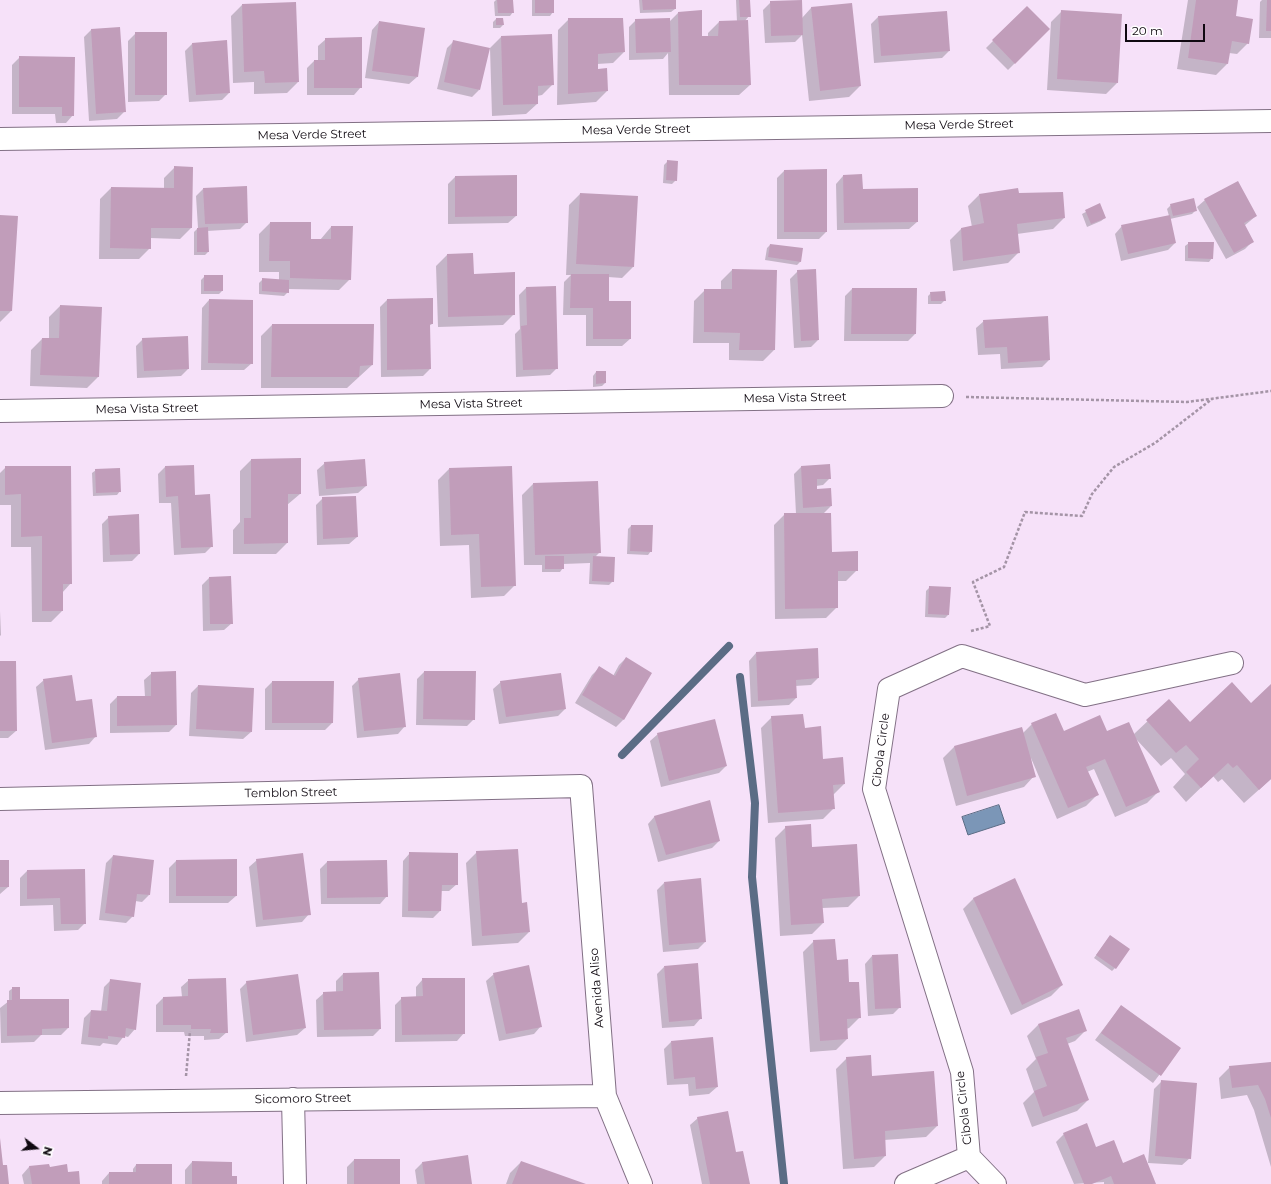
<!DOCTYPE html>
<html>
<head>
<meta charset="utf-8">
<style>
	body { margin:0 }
	#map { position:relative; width:1271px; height:1184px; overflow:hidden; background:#f6e1f9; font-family:Montserrat,sans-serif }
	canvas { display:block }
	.north { position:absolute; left:16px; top:1128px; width:40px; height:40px; -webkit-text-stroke:3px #fff; paint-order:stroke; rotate:106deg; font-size:11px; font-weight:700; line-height:16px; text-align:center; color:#100911 }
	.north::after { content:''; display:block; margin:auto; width:14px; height:18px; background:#100911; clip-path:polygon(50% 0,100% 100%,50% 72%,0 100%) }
	.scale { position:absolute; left:1125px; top:24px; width:80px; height:18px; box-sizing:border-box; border:2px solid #100911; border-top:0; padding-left:5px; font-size:12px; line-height:14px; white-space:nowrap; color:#100911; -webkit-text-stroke:3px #fff; paint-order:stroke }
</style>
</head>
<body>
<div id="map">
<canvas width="1271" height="1184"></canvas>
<div class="north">N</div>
<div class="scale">20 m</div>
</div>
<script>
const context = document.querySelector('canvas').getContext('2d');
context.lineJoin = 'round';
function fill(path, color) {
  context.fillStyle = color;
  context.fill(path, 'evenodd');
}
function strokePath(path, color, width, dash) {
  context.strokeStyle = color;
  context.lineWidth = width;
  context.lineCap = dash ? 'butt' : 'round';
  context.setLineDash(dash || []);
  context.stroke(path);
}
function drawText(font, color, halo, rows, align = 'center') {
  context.font = font + ' Montserrat,sans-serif';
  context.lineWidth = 3;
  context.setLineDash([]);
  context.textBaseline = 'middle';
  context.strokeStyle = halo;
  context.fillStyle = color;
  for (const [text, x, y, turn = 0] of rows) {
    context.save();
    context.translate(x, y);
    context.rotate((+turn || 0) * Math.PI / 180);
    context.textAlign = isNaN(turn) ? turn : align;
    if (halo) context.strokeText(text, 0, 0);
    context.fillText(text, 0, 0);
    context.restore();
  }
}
const water = new Path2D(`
	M999,805l6,18 -37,12 -6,-18z`);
fill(water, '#7b96b7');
strokePath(water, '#5b6c85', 1);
fill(new Path2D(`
	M496,0h16l1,12 -3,4h-15l-1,-14z
	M553,0v12l-3,4h-18v-16z
	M639,0h36v9l-4,3 -31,1z
	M736,0h13v16l-5,6 6,63 -11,10h-70l-1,-42 -5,6 -34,1v-33l7,-7 33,2 9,-9 23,24h7v-4l11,-11h18z
	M1188,0h49l-2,17 13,26 -11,11 -8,-1 -2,11 -11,11 -39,-6z
	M1262,0h9v38h-12l1,-36z
	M771,2l31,16 9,-10 40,-4 9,82 -11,11 -40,4 -7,-66 -7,7 -30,1 -2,-33z
	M242,5l56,77 -11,11 -33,1v-12l-21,1 -2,-67z
	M1027,7l22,22 -41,41 -22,-22z
	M1062,11l55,72 -11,11 -59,-4 4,-68z
	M878,17l71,34 -7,7 -68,5 -3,-39z
	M496,19l7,6 -3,3h-7v-6z
	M569,19l55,33 -11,11 -16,1v6l10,21 -11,11 -39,3 1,-75z
	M379,22l38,55 -8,7 -44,-6 7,-48z
	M119,28l6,83 -8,8 -28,2 -5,-84 7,-7z
	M135,34l31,60 -7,7 -31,1v-61z
	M501,37l52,47 -11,11 -5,1v8l-11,10 -34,2 -2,-68z
	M326,39l35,48 -7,8h-47v-27l7,-7h4v-15z
	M454,41l25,49 -7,7 -35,-8 10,-41z
	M193,43l36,50 -7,7 -33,2 -4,-51z
	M20,57l53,58 -7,8h-10l-1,-9h-43v-49z
	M668,161l8,19 -4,4 -9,-1 1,-18z
	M175,167l16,61 -11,11 -30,-1v10l-11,11h-40l1,-60 11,-11 53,1v-11z
	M826,170v62l-7,7h-42v-61l7,-7z
	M843,176l19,14 55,32 -8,7 -72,1 -1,-46z
	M455,177l61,39 -8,7 -60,1v-40z
	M203,189l44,33 -7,7 -33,2 1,21 -3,3h-11v-23l4,-4 -2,-32z
	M1017,189l1,5 46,24 -11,11 -36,5 1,19 -10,10 -55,8 -3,-31 11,-11 11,-2 -4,-21 11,-11z
	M580,194l53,73 -11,11 -14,-1v25l22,37 -8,7h-36v-31h-23l1,-33 7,-7h-5l3,-70z
	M1205,200l51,16 -12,10 9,15 -8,8 -19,10 -29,-52z
	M1099,205l6,13 -4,3 -14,6 -5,-13z
	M1171,205l25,5 -4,4 -22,5 5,24 -7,7 -47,11 -6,-27 7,-8 47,-10 -2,-7z
	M0,216l11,95 -11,11z
	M270,223l40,17h10l11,-13 19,52 -11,11 -51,-1v3l-4,4 -25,-2v-11l4,-4 16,1v-8h-20v-38z
	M1189,243l23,15 -3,4 -24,-1v-15z
	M770,245l32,4 -2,13 -3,3 -32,-5 2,-12z
	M447,255l26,20 41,39 -11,11 -65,2 -2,-61z
	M732,270l42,80 -11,11 -34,-1v-17h-36l1,-42 11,-11h16v-9z
	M798,271l20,69 -7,7 -17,1 -4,-69z
	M205,276l17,15 -3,3h-18v-14z
	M526,288l31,80 -7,7 -34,2 -1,-43 5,-5 -1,-34z
	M852,289h64l-1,45 -7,7h-64l1,-45z
	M931,293l14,7 -4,4h-13v-8z
	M209,300l43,63 -8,7h-43l1,-62z
	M387,300l45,24 -3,2 1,43 -7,7 -42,1 -1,-70z
	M60,306l38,71 -11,11 -57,-2 1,-36 11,-11h7v-22z
	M984,321l65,39 -7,7 -41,2 -1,-15 -22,1 -2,-27z
	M272,325l100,40 -25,23h-86v-52z
	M143,339l45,30 -7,7 -44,2 -1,-32z
	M596,372l9,11 -3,3 -9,1v-11z
	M251,460l49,34 -13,11v38l-11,11h-43v-24l7,-8v-51z
	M325,463l41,23 -8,7 -39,3 -2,-26z
	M6,467h64l1,116 -9,10v18l-11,11h-19l-1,-75h-20v-42h-11v-32z
	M165,467l29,29 18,50 -7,7 -31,2 -3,-52h-12l-1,-29z
	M801,467l29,11 -7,7 -7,1v4l14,-1 1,17 -8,8 8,39 26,17 -11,11h-9v26l-11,11 -51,1 -1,-94 11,-11h11l-2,-40z
	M449,469l66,116 -11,11 -33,2 -2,-53 -29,1 -2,-66z
	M96,470l24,21 -3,4 -24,1 -1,-23z
	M533,484l67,68 -5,5 18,24 -4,4 -20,-1 1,-21 -27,1v4l-3,4h-18v-7h-18l-2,-70z
	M323,498l34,39 -8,7 -32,1 -1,-40z
	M138,516l1,38 -7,7 -29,1 -1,-38 7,-7z
	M631,526l20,25 -3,4 -21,-1 1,-25z
	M209,578l23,45 -8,7 -21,1 -1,-46z
	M930,587l18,28 -3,3 -20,-1 1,-26z
	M0,611l1,24 -1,1z
	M756,653l62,25 -7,7 -16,1 1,12 -7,7 -38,2 -2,-46z
	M626,658l25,15 -28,47 -7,7 -41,-24 17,-28 7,-7 14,8 6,-11z
	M0,662l16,69 -8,7h-8z
	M424,672h51l-1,47 -7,7 -51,-1 1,-46z
	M152,673l24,52 -7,7 -59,1v-29l7,-7h28l-1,-17z
	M359,679l46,47 -7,8 -41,4 -5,-52z
	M44,680l31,23 21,33 -7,8 -44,6 -9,-63z
	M272,682l60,41 -7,7h-60v-41z
	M501,682l64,27 -7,7 -59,8 -6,-35z
	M198,686l53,46 -8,7 -54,-3 2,-43z
	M1271,686v93l-27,24 -22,-24 -4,3 -5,-6 -27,26 -13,-15 12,-13 -14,-16 -10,8 -25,-27 22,53 -11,11 -32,14 -21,-48 -7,3 10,23 -11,11 -29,13 -26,-61 3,18 -10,11 -68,19 -13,-48 11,-11 67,-19 2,5 9,-9 31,8 71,2 35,-33 21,22 61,-19z
	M772,717l32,12 18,31 22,24 -11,11 1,13 -11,11 -55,4 -7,-95z
	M658,734l68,32 -7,7 -58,14 -11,-46z
	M655,816l64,25 -7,7 -54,14 -10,-38z
	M786,827l25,21 48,48 -11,11 -26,1 1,15 -11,11 -32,2 -5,-98z
	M477,852l44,52 8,28 -11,11 -46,3 -6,-83z
	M410,853l47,31 -8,7h-8l-1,20 -7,7 -31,-1 1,-56z
	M113,856l36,39 -7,7 -7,-1 -2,15 -7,7 -27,-3 7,-57z
	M257,860l52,54 -7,8 -46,5 -7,-60z
	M0,861l8,26 -8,7z
	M176,861l60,35 -8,7h-59v-35z
	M327,862l60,34 -7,8h-59l-1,-35z
	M84,870l1,53 -7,7 -24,1 -1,-26 -33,1v-28l7,-7z
	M664,883l41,59 -7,7 -35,3 -6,-62z
	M974,898l88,87 -11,11 -40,19 -48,-106z
	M1110,936l5,32 -3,3 -18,-13z
	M814,941l22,20 12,22 12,34 -11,11 -3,1 1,10 -11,11 -26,2 -7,-100z
	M872,956l28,51 -7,7 -25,2 -3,-52z
	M664,967l37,51 -7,8 -32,2 -5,-54z
	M343,974l37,55 -7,7 -56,1 -1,-37 8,-7 12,-1v-11z
	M494,974l47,52 -7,8 -35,7 -13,-60z
	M423,979l41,54 -7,8 -62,1v-37l7,-7 14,-1v-10z
	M111,980l24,49 -7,8 -4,-1 -7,9 -14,-2 -3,3 -19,-2 3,-26 7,-7 10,1 3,-25z
	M189,980l38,52 -8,7 -15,1v-4h-19l-1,-4h-28v-27l7,-7 19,-1 -1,-10z
	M247,982l58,46 -8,7 -51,7 -6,-53z
	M13,988l6,11 49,29 -7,7h-20l-7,7 -33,1 -1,-35 9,-7v-10z
	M1121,1006l59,42 -27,35 -58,-43z
	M1038,1025l48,5 -11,11 -8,3 21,56 -11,11 -45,16 -9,-24 11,-11 -8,-23 10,-10 -9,-23z
	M671,1042l46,45 -8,7 -20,2 -1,-12 -21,1 -3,-36z
	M847,1058l90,68 -11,11 -42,3 1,16 -11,11 -31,2 -7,-100z
	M1271,1063v104l-17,-57 -7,-15 -26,4 -2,-21 11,-11z
	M1162,1081l28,77 -8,7 -34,-2 6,-74z
	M698,1118l37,35 14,31h-47l-12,-59z
	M1064,1134l32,14 59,36h-51v-2l-30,2 -18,-42z
	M354,1160l45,24h-52v-17z
	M192,1162l44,22h-51v-14z
	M521,1162l63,22h-78l4,-11z
	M422,1163l49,21h-54l-2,-14z
	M136,1165l35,19h-69v-3l7,-8h24v-4z
	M29,1167l20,1 18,5 12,11h-55l-2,-9z`), '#0003');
strokePath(new Path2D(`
	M740,677l15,126 -3,74 32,307
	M622,755l107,-109`), '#5b6c85', 8);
fill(new Path2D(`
	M497,0h16l1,13h-16z
	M535,0h19v13h-19z
	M642,0h34v9l-33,1z
	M739,0h11l1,17h-11z
	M802,0l1,35 -32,1 -1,-35z
	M1196,0h42l-2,16 17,3 -4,25 -17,-3 -4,23 -40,-6z
	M1267,0h4v31h-5z
	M296,2l3,80 -34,1 -1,-12 -20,1 -2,-68z
	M852,3l9,83 -41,5 -9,-84z
	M1027,6l23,23 -35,35 -23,-24z
	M702,10v26h16l1,-15 29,-1 3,65h-72l-1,-73z
	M1061,10l61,4 -4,69 -61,-4z
	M947,11l3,40 -69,5 -3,-40z
	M496,18h7l1,7h-8z
	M568,18h55l2,34 -27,2v15l9,-1 1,23 -40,3z
	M670,18l1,34 -35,1 -1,-34z
	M379,21l46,7 -7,49 -46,-6z
	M120,27l6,85 -30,2 -5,-85z
	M135,32h32v63h-32z
	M552,34l2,51 -16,1v18l-35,1 -2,-69z
	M362,37v51h-48v-28h11v-22z
	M227,40l3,53 -34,2 -4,-52z
	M453,40l37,8 -10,42 -36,-8z
	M19,56l56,1 -1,59h-12v-9h-43z
	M667,160l11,1 -1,20 -11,-1z
	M174,166l19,1 -1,61h-41v21l-41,-1 1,-61 63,1z
	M827,169v63h-43v-62z
	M862,174l1,15 55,-1v34l-74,1 -1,-48z
	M517,175v41l-62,1v-41z
	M1238,181l19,35 -13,7 10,19 -20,11 -30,-54z
	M247,186l1,37 -43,1 -2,-36z
	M1018,188l1,5 44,-1 2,26 -48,6 3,29 -57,8 -2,-33 23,-5 -5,-29z
	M580,193l58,3 -4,71 -58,-3z
	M1194,198l3,13 -24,5 -3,-12z
	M1100,203l6,15 -15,6 -6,-14z
	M0,215l18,1 -6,95h-12z
	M1170,215l6,28 -48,11 -7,-29z
	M270,222h41v17h20v-13h22l-2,54 -61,-2v-17h-21z
	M208,227l1,25h-12v-24z
	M1188,242h26l-1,17 -25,-1z
	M770,244l33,4 -2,14 -33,-5z
	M473,253l1,21 41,-2v43l-67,2 -1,-63z
	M732,269l45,1 -2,80h-36l1,-17 -36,-1v-43h28z
	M816,269l3,71 -18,1 -4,-71z
	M571,274h38v27h22v38h-38v-31h-23z
	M204,275h19v16h-19z
	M262,278l27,2v13l-27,-2z
	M556,286l2,83 -35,1 -2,-44 6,-1 -1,-38z
	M852,288h65l-1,46h-65z
	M945,291l1,10h-15l-1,-9z
	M433,298v26h-3l1,45 -44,1v-71z
	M209,299l44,1v64l-45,-1z
	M60,305l42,2 -3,70 -59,-2 2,-37h17z
	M1048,316l2,44 -42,3 -1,-16 -22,1 -2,-28z
	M272,324h102l-1,41 -13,1 -1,11h-88z
	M188,336l1,33 -45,2 -2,-33z
	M596,371h10v12l-10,1z
	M301,458v36h-13v49l-44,1v-26h7v-59z
	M365,459l2,27 -41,3 -2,-27z
	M830,464l1,15h-14v10l14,-1 1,18 -29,2 -2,-42z
	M194,465l1,30 15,-1 3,53 -32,1 -3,-52 -12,1 -1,-31z
	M5,466h66l1,118h-9v27h-21v-75l-21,1v-43l-16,1z
	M512,466l4,120 -35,1 -2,-53 -28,1 -2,-67z
	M120,468l1,24 -25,1 -1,-24z
	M598,481l3,72 -66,2 -2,-72z
	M356,496l2,41 -35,2 -1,-42z
	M784,513h47l1,39 26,-1v20h-20v37l-53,1z
	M139,514l1,40 -30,1 -2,-39z
	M631,525h22l-1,27 -22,-1z
	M545,556h19v13h-19z
	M593,556l22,1 -1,25 -22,-1z
	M231,576l2,48h-23l-1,-47z
	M929,586l22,1 -2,28 -21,-1z
	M818,648l1,30 -23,2 1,18 -39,3 -2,-49z
	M626,657l26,16 -28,47 -42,-25 17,-29 16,10z
	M0,661h16l1,70h-17z
	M176,671l1,54 -60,1v-30h34v-24z
	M424,671h52l-1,49 -52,-1z
	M400,673l6,54 -42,4 -6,-53z
	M561,673l5,36 -60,8 -6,-36z
	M72,675l4,26 16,-2 5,38 -45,6 -9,-64z
	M272,681h62l-1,42h-61z
	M1232,682l19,21 20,-19v95l-12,11 -22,-25 -4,3 -5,-5 -27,25 -15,-16 13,-13 -13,-14 -10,8 -30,-33 23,-21 21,23z
	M198,685l56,3 -2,44 -56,-3z
	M1056,713l8,18 36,-16 7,16 22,-9 31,70 -34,15 -21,-48 -19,8 13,28 -31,13 -37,-85z
	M803,714l2,14 16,-2 2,33 20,-2 2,27 -12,1 2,24 -57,4 -7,-97z
	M715,719l12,47 -58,15 -12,-48z
	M1022,727l14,50 -69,19 -13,-50z
	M710,800l10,41 -54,14 -12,-39z
	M811,824l1,23 45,-3 3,52 -38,3 2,24 -33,2 -6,-99z
	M518,849l4,54 5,-1 3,30 -48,4 -6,-85z
	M409,852l49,1v32h-16l-1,26h-33z
	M303,853l8,62 -48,5 -7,-61z
	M113,855l41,5 -4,35 -13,-1 -3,23 -29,-4z
	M237,859v37h-61v-36z
	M0,860h9v27h-9z
	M387,860l1,37 -61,1v-37z
	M85,869l1,55h-25l-1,-26 -33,1v-29z
	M701,878l5,64 -37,3 -5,-63z
	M1015,878l48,107 -41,20 -49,-107z
	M1110,935l20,14 -14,20 -20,-14z
	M835,939l2,21 11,-1 1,23h10l2,36 -14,1 1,20 -28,2 -7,-101z
	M898,954l3,54 -26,1 -3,-54z
	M698,963l4,56 -33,3 -5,-56z
	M529,965l13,62 -36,7 -13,-61z
	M379,972l2,57 -57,1 -1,-38 20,-1v-18z
	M298,974l8,54 -53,7 -7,-54z
	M226,978l2,55h-18l1,-4h-20v-4h-28v-28l25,-1v-17z
	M422,978h43v56l-63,1 -1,-38 22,-1z
	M110,979l31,4 -5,47 -10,-2 -1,10 -17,-2v3l-20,-2 3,-27 16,1z
	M12,987h8v12h49v29l-27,1v6l-35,1v-36h5z
	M1121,1005l60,43 -20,28 -60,-43z
	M1079,1009l8,22 -21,7 23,62 -46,17 -9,-26 13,-5 -11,-29 12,-4 -10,-29z
	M713,1037l5,50 -22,2 -1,-12 -21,2 -3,-38z
	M871,1055l1,21 62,-5 4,55 -53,5 1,25 -32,3 -8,-102z
	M1271,1062v56l-6,-19 -7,-14 -26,3 -3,-22z
	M1161,1080l36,3 -6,76 -36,-3z
	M728,1111l8,41 7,-1 7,33h-40l-13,-67z
	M1087,1123l9,24 18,-7 9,23 21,-9 12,30h-42l-3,-8 -19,8h-8l-21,-51z
	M0,1138l3,27h4l2,19h-9z
	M468,1155l4,29h-47l-3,-22z
	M354,1159h46v25h-46z
	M192,1161l40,1v14h5v8h-45z
	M521,1161l65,23h-74z
	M49,1164l1,3 17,-3 1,8 11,-1 1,13h-48l-3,-18z
	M136,1164h36v20h-63v-12h27z`), '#c19dba');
const minor = new Path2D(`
	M0,139l1271,-18
	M0,411l942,-15
	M0,799l581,-13 24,310 36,88
	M293,1099l2,85
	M0,1103l605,-7
	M969,1157l-7,-85 -88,-283 15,-100 73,-33 123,39 147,-32
	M969,1157l26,27
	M906,1184l63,-27`);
strokePath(minor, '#827085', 24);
strokePath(new Path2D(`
	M966,397l221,5 84,-11
	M971,631l19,-5 -17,-44 31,-15 21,-55 57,4 10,-22 22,-27 41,-24 57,-44
	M186,1076l4,-45`), '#a494a6', 2.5, [3, 2]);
strokePath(minor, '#fff', 22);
drawText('12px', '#100911', '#fff', [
	["Mesa Verde Street",959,125,-1],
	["Mesa Verde Street",636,130,-1],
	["Mesa Verde Street",312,135,-1],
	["Mesa Vista Street",795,398,-1],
	["Mesa Vista Street",471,404,-1],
	["Mesa Vista Street",147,409,-1],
	["Cibola Circle",881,750,-83],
	["Temblon Street",291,793,-1],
	["Avenida Aliso",597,988,-94],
	["Sicomoro Street",303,1099,-1],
	["Cibola Circle",964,1108,-96]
]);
</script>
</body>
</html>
